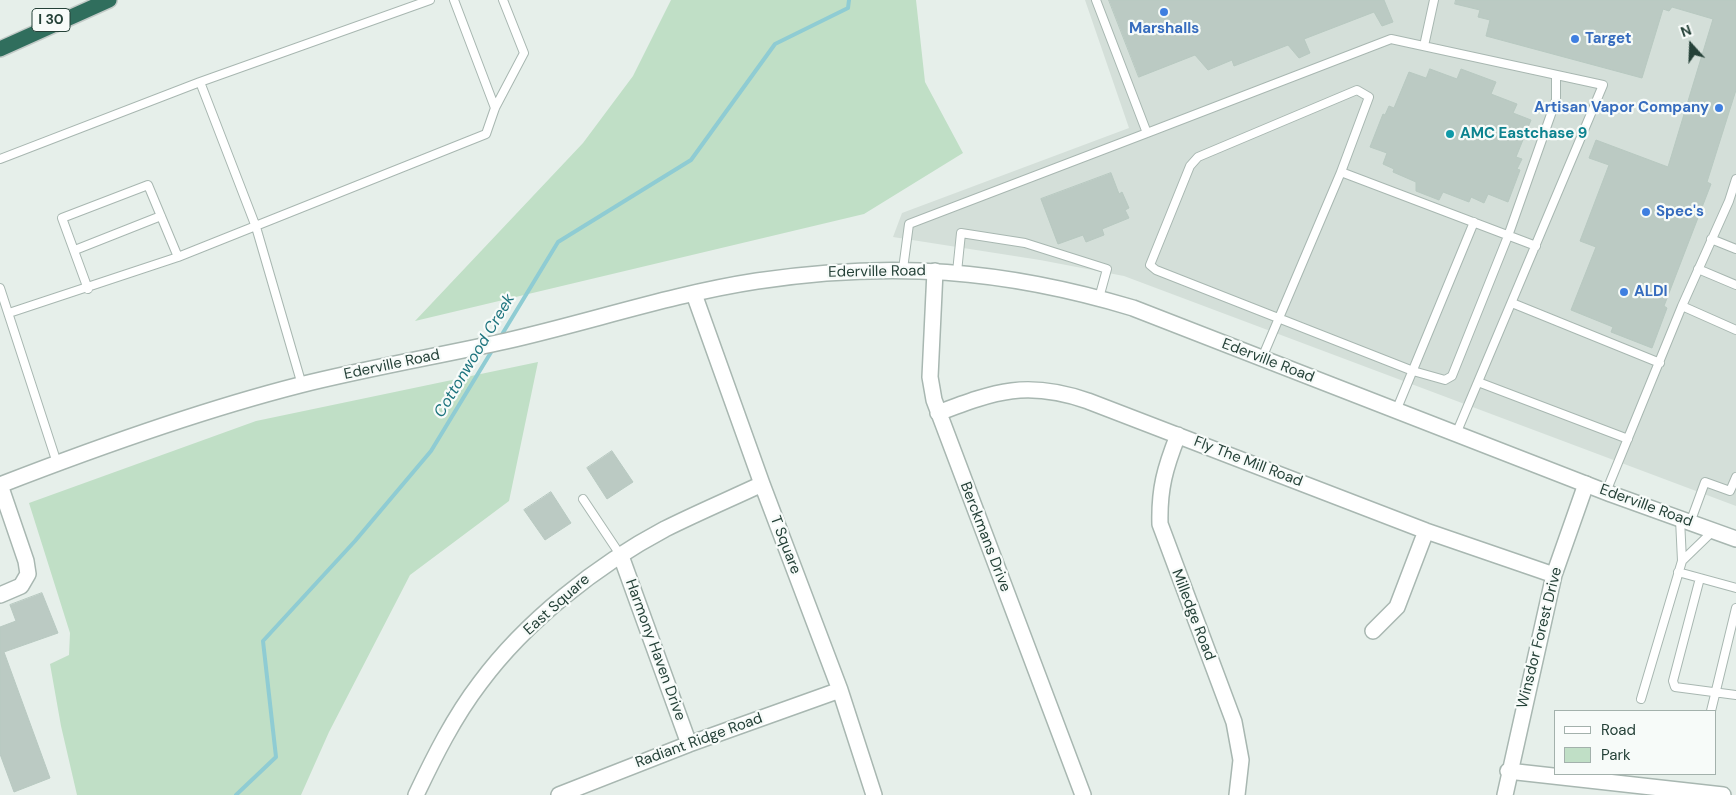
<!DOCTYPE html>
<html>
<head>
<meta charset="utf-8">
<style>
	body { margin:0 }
	#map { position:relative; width:1736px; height:795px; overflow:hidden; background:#e6efea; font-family:"DM Sans",sans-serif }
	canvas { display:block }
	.legend { position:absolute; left:1554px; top:710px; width:162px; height:65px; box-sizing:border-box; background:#f7fbf9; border:1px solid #a3b1ac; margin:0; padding:6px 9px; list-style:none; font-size:15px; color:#254138 }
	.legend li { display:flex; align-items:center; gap:10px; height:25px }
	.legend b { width:25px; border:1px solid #a3b1ac }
	.north { position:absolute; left:1666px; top:20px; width:50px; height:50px; -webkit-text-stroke:4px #f7fbf9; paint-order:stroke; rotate:340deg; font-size:14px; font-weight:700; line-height:20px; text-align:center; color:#254138 }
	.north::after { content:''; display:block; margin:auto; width:18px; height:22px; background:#254138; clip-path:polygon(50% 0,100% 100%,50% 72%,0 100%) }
</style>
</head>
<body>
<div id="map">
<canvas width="1736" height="795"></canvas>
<ul class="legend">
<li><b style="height:6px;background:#fff"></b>Road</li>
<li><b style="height:14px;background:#c0dfc6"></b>Park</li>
</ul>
<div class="north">N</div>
</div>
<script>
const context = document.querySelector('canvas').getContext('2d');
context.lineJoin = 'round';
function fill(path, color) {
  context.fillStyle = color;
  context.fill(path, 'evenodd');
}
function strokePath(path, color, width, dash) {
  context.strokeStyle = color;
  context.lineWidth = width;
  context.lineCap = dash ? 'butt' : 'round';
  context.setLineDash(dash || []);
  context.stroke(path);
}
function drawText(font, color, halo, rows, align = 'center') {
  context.font = font + ' "DM Sans",sans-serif';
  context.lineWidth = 4.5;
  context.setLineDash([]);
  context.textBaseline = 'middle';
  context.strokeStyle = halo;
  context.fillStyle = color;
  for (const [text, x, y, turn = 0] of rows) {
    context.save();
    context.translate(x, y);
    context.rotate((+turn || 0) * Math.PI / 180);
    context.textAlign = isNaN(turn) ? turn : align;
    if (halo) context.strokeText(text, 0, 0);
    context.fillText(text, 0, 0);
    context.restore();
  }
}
fill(new Path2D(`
	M1085,0h651v506l-612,-230 -84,-16 -147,-23 9,-24 227,-85z`), '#d4dfd9');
fill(new Path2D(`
	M671,0h245l9,82 38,71 -99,61 -449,107 168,-178 50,-67z
	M538,362l-29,139 -99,74 -81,157 -28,63h-224l-16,-69 -11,-62 19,-9 1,-22 -41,-130 227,-82z`), '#c0dfc6');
strokePath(new Path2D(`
	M501,336l57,-94 133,-82 84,-116 73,-36 1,-8
	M236,795l40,-38 -13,-116 92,-100 76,-90 62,-102`), '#8fccd3', 4);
const building = new Path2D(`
	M1109,0h275l9,22 -11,4 -8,-14 -70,27 6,14 -11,5 -11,-13 -54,21 -2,-6 -24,10 -13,-15 -56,22z
	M1456,0h280v90l-29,92 4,2 -47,122 3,2 -15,40 -41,-16 2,-5 -42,-17 25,-63 -16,-6 29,-76 -20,-7 7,-18 72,27 45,-148 -41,-12 -3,4 -6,-2 -21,69 -156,-42 4,-16 -12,-3 2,-7 -25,-6z
	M1430,69l27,10 4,-10 35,13 -5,12 26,10 -4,9 18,7 -15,37 6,2 -5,10 3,1 -12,32 -20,-8 -4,9 -13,-6 -2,5 -26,-10 -4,8 -23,-9v-9l-23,-10 1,-3 -11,-5 4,-11 -17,-6 13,-33 2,1 4,-9 5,2 15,-36 17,6z
	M1111,173l8,21 3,-2 7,16 -4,2 4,8 -27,11 2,6 -18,7 -3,-7 -25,9 -17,-45z
	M612,451l21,31 -26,17 -20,-31z
	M551,492l20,31 -26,17 -21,-30z
	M42,593l16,40 -54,19 46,126 -36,14 -14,-38v-127l16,-6 -6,-16z`);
fill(building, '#bbcac3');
strokePath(building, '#b8c9c1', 1);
const service = new Path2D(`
	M454,0l41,108
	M1096,0l51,133 244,-94 212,46 -147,349
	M1424,46l10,-46
	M200,82l56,145 46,158
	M0,159l200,-77 230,-82
	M1341,172l28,-75 -12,-7 -159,67 -8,9 -40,99 6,5 257,101 32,9 7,-4 56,-140 48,-136v-25
	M1736,179l-7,22 -47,105 54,24
	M1711,239l25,10
	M75,250l86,-34
	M903,269l6,-45 238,-91
	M1698,269l38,16
	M957,272l4,-39 64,10 82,26 -8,29
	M0,288l57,175
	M88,289l-26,-71 86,-33 30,72
	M1512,303l148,60
	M9,313l169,-56 308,-123 9,-26 29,-55 -21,-53
	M1262,358l79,-186 195,74
	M1478,382l150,57
	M1396,411l78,-189
	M1606,492l76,-186
	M583,499l38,57
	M1680,519l2,42 31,-30
	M1690,523l15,-41 25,9 6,-14
	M1678,572l58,16
	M1700,578l-27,103 2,6 61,8
	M1641,699l41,-138
	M1711,711l25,-103`);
const minor = new Path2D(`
	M935,271l-5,106 4,23 149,395
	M694,294l68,190 78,206 34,105
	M938,413c58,-22 89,-33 150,-12l338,130 128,44
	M1178,435c-13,33 -19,54 -18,89l74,198 7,38 -4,35
	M621,556l68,188
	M0,595l21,-9 7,-12 -2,-13 -26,-76
	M1373,631l24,-24 29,-76
	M1508,771l215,24
	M416,795c18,-38 38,-78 64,-112 46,-62 117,-118 185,-154 32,-16 65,-30 97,-45
	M559,795l130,-51 151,-54
	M1505,795l49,-220 32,-91`);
const tertiary = new Path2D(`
	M0,485c98,-38 198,-74 300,-100 68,-17 138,-29 206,-44 84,-19 166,-47 251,-60 134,-20 246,-12 376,27l478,186 125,45`);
const motorway = new Path2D(`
	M0,49l109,-49`);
strokePath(service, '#a8b7b1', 10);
strokePath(minor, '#a8b7b1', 18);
strokePath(tertiary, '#a8b7b1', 18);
strokePath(motorway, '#c2cac7', 18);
strokePath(service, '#fff', 8);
strokePath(minor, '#fff', 15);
strokePath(tertiary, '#fff', 15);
strokePath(motorway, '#306e5d', 15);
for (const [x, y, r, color] of [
	[1164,12,5,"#3f7fe0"],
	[1575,39,5,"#3f7fe0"],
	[1719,108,5,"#3f7fe0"],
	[1450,134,5,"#0f9aa8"],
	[1646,212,5,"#3f7fe0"],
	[1624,292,5,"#3f7fe0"]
]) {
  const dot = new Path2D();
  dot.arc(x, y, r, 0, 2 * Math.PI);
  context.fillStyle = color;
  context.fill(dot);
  strokePath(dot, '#f7fbf9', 2);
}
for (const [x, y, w] of [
	[51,20,38]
]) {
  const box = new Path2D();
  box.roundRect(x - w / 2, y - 11.5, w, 23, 4);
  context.fillStyle = '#f7fbf9';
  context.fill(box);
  strokePath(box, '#254138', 1);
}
drawText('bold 14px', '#254138', null, [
	["I 30",51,20]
]);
drawText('bold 15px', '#366cbe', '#f7fbf9', [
	["Marshalls",1164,29,"center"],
	["Target",1585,39],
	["Artisan Vapor Company",1709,108,"right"],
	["Spec's",1656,212],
	["ALDI",1634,292]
], 'left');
drawText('bold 15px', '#0d838f', '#f7fbf9', [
	["AMC Eastchase 9",1460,134]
], 'left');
drawText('15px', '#254138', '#f7fbf9', [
	["Ederville Road",877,272,-1],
	["Ederville Road",1268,361,21],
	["Ederville Road",392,365,-12],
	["Fly The Mill Road",1248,462,21],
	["Ederville Road",1646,506,20],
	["Berckmans Drive",985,537,69],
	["T Square",785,545,69],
	["East Square",557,605,-42],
	["Milledge Road",1193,615,69],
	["Winsdor Forest Drive",1540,638,-76],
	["Harmony Haven Drive",655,650,70],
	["Radiant Ridge Road",699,741,-20]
]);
drawText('italic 16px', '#1e747e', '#f7fbf9', [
	["Cottonwood Creek",475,356,-59]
]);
</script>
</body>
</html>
